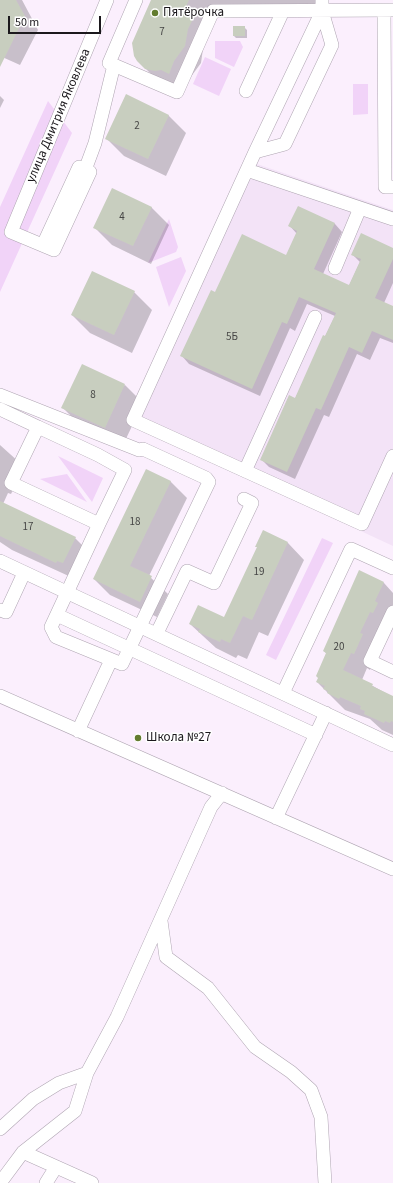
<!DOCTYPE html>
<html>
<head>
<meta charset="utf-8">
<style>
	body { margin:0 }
	#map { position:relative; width:393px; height:1183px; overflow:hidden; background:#fbeffd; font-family:"Source Sans 3",sans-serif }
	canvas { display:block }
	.scale { position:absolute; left:8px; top:16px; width:93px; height:18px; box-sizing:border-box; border:2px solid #1b181c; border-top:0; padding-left:5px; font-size:12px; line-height:14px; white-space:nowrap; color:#1b181c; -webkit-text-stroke:3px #fff; paint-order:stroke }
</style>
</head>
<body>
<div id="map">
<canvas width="393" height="1183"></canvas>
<div class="scale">50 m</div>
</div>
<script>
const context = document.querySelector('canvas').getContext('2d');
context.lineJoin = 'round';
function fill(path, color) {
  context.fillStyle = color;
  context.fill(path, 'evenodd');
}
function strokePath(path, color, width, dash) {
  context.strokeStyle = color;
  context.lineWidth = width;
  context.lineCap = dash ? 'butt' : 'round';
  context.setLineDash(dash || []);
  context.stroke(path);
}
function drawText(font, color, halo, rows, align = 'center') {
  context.font = font + ' "Source Sans 3",sans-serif';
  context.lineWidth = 3;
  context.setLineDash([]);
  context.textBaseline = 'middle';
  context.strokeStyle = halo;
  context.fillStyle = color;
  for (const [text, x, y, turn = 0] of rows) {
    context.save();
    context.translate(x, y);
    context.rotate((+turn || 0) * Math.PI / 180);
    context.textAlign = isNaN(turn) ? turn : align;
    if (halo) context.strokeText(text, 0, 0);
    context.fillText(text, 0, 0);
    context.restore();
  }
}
fill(new Path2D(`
	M251,162l142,48v336l-267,-124z`), '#f3e3f7');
fill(new Path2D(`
	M215,41h25l3,6 -9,20 -19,-9z
	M205,57l26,12 -12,27 -26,-12z
	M353,84h15v30l-15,1z
	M48,101l24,32 -72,159v-85z
	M169,219l9,28 -2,5 -28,11z
	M181,257l5,14 -17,36 -13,-40z
	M58,456l45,22 -11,24z
	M67,474l20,28 -47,-23z
	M322,538l11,5 -57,117 -10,-5z`), '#f1d3f8');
fill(new Path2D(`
	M0,0h22l16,30 -18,35 -20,-9z
	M152,0h175l-7,5 -111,1 -8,57 -11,15 -5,11 -7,-3 -16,-1 -25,-25z
	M244,27l3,3v8h-11l-2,-2z
	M0,96l4,4 -4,8z
	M168,115l18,18 -20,43 -42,-20 -18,-18z
	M151,207l18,18 -18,39 -39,-19 -18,-18z
	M298,207l37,17 7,8 -19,42 26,12 11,-24 -7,-7 40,-6v34l-9,20 9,4v36l-13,-5 -10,22 -13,-6 -28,63 -5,-2 -29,64 -26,-12 -8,-8 34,-60 40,-83 -28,-12 -12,27 -5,-3 -30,68 -71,-32 -7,-8 34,-62 71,-38 10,-22 -7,-8z
	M134,292l18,18 -20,43 -42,-20 -18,-18z
	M125,385l18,18 -20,42 -42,-19 -18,-18z
	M0,445l20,18v13l-9,18 -3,-1 -5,11 72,34 16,16 -18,24 -61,-28 -12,-8z
	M170,481l17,17 -38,78 19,18 -11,23 -47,-22 -16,-16z
	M263,532l25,11 16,17 -36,76 -9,-4 -12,27 -9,-4 -2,3 -20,-10 -26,-24 34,-5 34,-71z
	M359,572l25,11 9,10v21l-14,37 -9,19 -3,-2 -5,12 31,17v38l-11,-5 -12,-11 -25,-9 -28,-28 10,-28 -3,-3z`), '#0003');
fill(new Path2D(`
	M0,0h16l9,16 -25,51z
	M151,0h38l-6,12 11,5 -6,12 -3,17 -11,15 -5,13 -8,-4 -6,1 -10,-2 -8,-8 -3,-5 -2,-13z
	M233,26h12v10h-12z
	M126,94l43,21 -21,44 -43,-20z
	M112,188l40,19 -19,39 -40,-18z
	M298,206l37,17 -21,46 35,16 12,-26 -10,-4 10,-22 32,15v11l-18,39 18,8v34l-21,-9 -10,22 -13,-6 -28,63 -5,-2 -29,64 -27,-12 29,-65 6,3 28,-63 2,1 11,-23 -37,-16 -12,27 -5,-2 -30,67 -72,-33 31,-66 4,2 27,-58 44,21 11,-24 -9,-5z
	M92,271l43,20 -21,44 -43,-20z
	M82,364l43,20 -20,44 -44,-20z
	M146,469l25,12 -41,85 22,10 -12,26 -47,-23z
	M0,501l76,36 -13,26 -6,-2 -1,2 -56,-27z
	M263,530l25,12 -36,78 -9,-4 -13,27 -9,-4 -1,3 -22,-10 2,-3 -11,-5 9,-19 26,12 33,-70h-2z
	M359,570l25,12 -9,19 3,2 -5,10 -3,-1 -10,21 3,1 -9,20 -3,-1 -8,17 30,14 -1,2 21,10v26l-2,-1 -1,2 -5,-2 -1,2 -20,-9 1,-3 -5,-2 1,-3 -21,-9 -1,2 -12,-6 1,-2 -5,-2 2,-3 -9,-4 2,-4 -2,-2 10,-23 -3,-2z`), '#c8cebf');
const minor = new Path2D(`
	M136,0l-27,63 68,29 36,-81 180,-1
	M322,11l-67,141 -122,268 229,104 31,-68
	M384,11l1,176h8
	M246,91l37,-80
	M255,152l30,-8 47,-99 -10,-34v-11
	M85,170l10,-27 19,-78
	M247,170l146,49
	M43,245l36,-78 11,5 -36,78 -43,-18 96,-232
	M335,268l25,-60
	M0,395l139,55 4,-1 63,29 3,4 -87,182 -66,-27 -5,-10 48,-103 -88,-41 27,-56 -38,-18
	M38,427l60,28 27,15 -26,54
	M245,471l70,-154
	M0,561l393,184
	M0,610l6,2 18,-39
	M393,612l-23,49 23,11
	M57,615l259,120
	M157,633l30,-62 27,12 38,-80 -8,-4
	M283,693l68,-144 42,19
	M0,696l393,173
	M78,731l33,-71
	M276,818l50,-105
	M161,921l5,36 42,31 47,59 36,25 20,18 10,27 4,66
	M0,1129l33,-30 26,-16 28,-10
	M23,1152l69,31
	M0,1183l23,-31 52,-41 12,-38 30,-56 94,-210 11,-14
	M46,1183l10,-16`);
strokePath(minor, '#afa5b2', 14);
strokePath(minor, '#fff', 13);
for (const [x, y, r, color] of [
	[155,13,4,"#637c2f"],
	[138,738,4,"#637c2f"]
]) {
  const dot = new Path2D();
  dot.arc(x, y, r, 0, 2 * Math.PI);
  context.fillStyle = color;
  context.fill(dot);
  strokePath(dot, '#fff', 1.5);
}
drawText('11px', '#464645', null, [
	["7",162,33],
	["2",137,127],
	["4",122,218],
	["5Б",232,338],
	["8",93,396],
	["18",135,523],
	["17",28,528],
	["19",259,573],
	["20",339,648]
]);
drawText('13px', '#1b181c', '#fff', [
	["Пятёрочка",163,13],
	["Школа №27",146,738]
], 'left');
drawText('13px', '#1b181c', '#fff', [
	["улица Дмитрия Яковлева",59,116,-67]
]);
</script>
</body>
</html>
